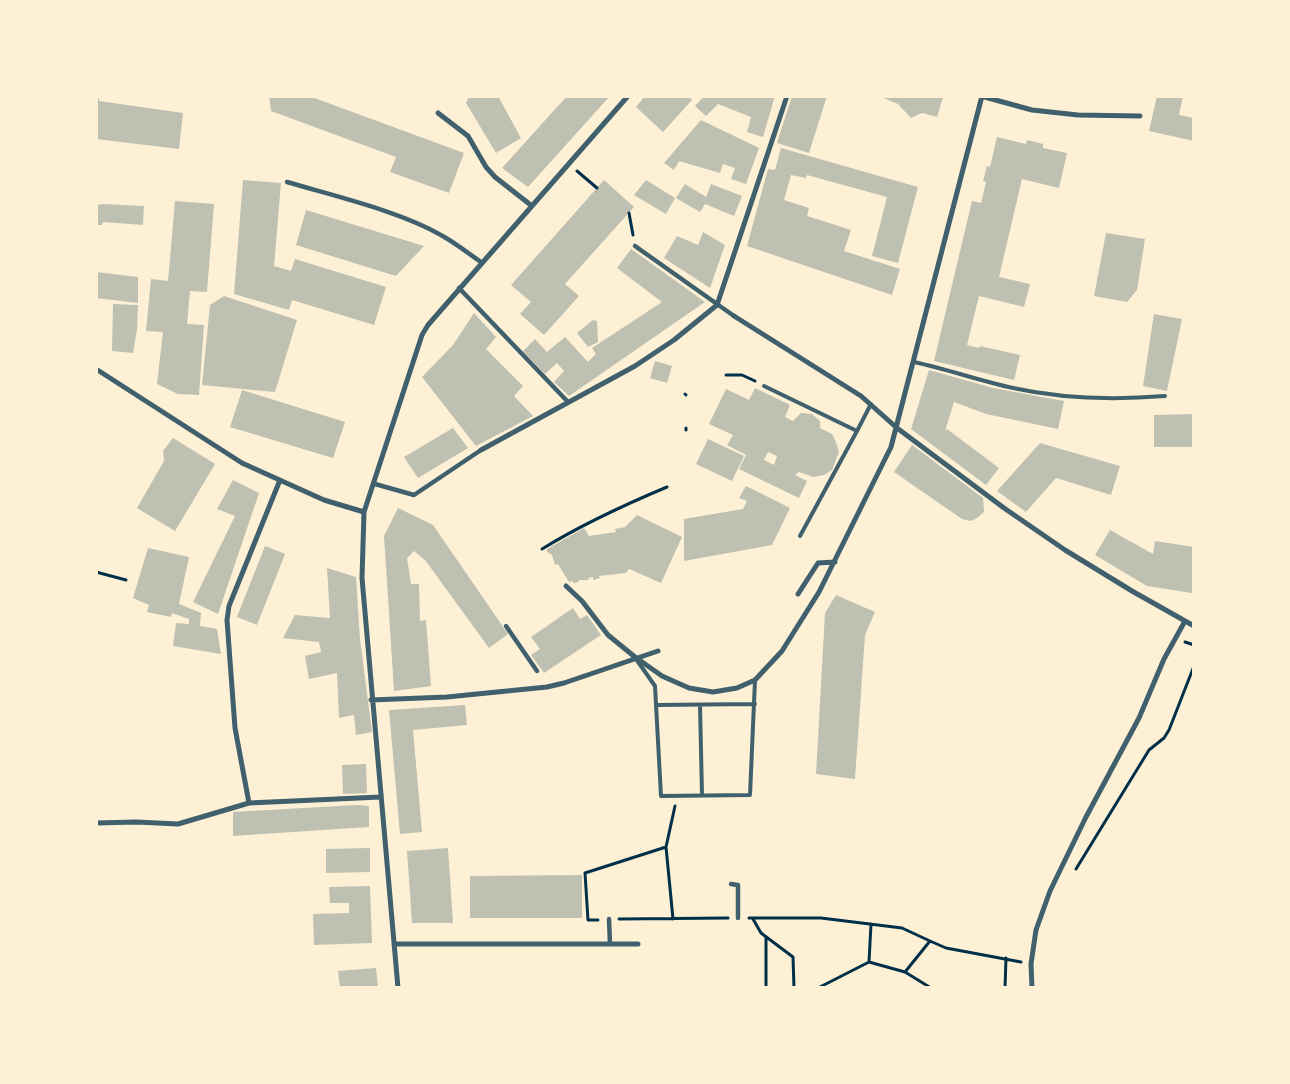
<!DOCTYPE html>
<html>
<head>
<meta charset="utf-8">
<style>
	body { margin:0 }
	#map { position:relative; width:1290px; height:1084px; overflow:hidden; background:#fdf0d5; font-family:Rubik,sans-serif }
	canvas { display:block }
	.frame { position:absolute; inset:0; border:98px solid #fdf0d5; pointer-events:none }
</style>
</head>
<body>
<div id="map">
<canvas width="1290" height="1084"></canvas>
<div class="frame"></div>
</div>
<script>
const context = document.querySelector('canvas').getContext('2d');
context.lineJoin = 'round';
function fill(path, color) {
  context.fillStyle = color;
  context.fill(path, 'evenodd');
}
function strokePath(path, color, width, dash) {
  context.strokeStyle = color;
  context.lineWidth = width;
  context.lineCap = dash ? 'butt' : 'round';
  context.setLineDash(dash || []);
  context.stroke(path);
}
fill(new Path2D(`
	M269,96h40l155,57 -15,40 -59,-21 6,-15 -125,-46z
	M469,96h29l23,42 -25,15 -30,-50z
	M567,96h43l-82,91 -26,-19z
	M645,96h43l4,4 -29,32 -27,-25z
	M704,96h71l-12,41 -16,-5 4,-15 -33,-13 -12,12 -11,-10z
	M792,96h35l-18,57 -32,-10z
	M879,96h64v1l-6,20 -15,-4 -11,5 -13,-14z
	M1157,96h26l-4,19 15,3v23l-45,-10z
	M96,97h3v4l84,12 -4,36 -83,-10z
	M701,120l58,28 -13,36 -15,-5 4,-11 -12,-4 -3,9 -41,-12 -5,9 -10,-7z
	M997,137l29,7 1,-4 16,4v4l24,5 -8,35 -37,-9 -23,98 31,7 -6,23 -45,-11 -12,49 12,3 1,-2 40,9 -6,25 -80,-19 38,-160 9,2 5,-21 -3,-1 4,-15 3,1z
	M781,148l137,39 -20,76 -26,-7 15,-59 -80,-22 -1,3 -15,-3 -7,25 25,8 -2,8 44,14 -7,21 56,18 -8,26 -145,-49 21,-77 7,1z
	M243,180l38,3 -7,83 17,5 4,-12 91,28 -12,38 -82,-25 -3,10 -55,-16z
	M604,180l30,27 -69,77 14,12 -35,39 -24,-21 11,-12 -20,-17z
	M646,180l29,18 -9,16 -32,-19z
	M685,184l21,13 5,-13 31,12 -8,20 -29,-12 -5,8 -24,-14z
	M175,201l39,3 -7,88 -17,-1 -3,33 17,1 -5,70 -21,-1 -21,-10 6,-52 -17,-1 5,-52 17,2z
	M104,204l40,2 -1,19 -40,-3 -1,3h-6v-20z
	M306,210l118,36 -28,30 -100,-31z
	M703,232l22,13 -15,43 -46,-30 13,-22 21,9z
	M1106,233l39,6 -8,51 -10,12 -33,-6z
	M631,249l74,53 -136,94 -15,-14 10,-11 -7,-8 -12,11 -22,-23 12,-12 12,13 18,-15 23,25 8,-8 -4,-6 70,-46 -45,-34z
	M96,272l42,5v26l-42,-5z
	M224,296l73,24 -22,72 -73,-7 8,-80z
	M113,304l25,1 -1,25 -4,23 -21,-2z
	M474,313l22,24 -10,12 37,37 -9,10 19,20 -57,30 -54,-69 31,-32z
	M1154,314l28,5 -15,72 -24,-5z
	M593,320l4,1 1,21 -10,5 -11,-14z
	M655,361l17,5 -5,17 -17,-5z
	M929,370l64,18 71,13 -6,28 -72,-15 -32,-12 -9,29 2,-2 52,39 -13,17 -75,-56z
	M755,388l35,17 -5,12 8,4 8,-8 11,1 8,7v7l12,6 4,8 3,10 -7,18 -8,5 -11,2 -14,-5 -4,3 12,6 -8,17 -60,-29 7,-14 -19,-10 6,-10 -24,-11 17,-35 23,11zM768,452l9,4 -3,9 -10,-5z
	M242,390l103,32 -12,36 -103,-31z
	M1194,414v33h-40v-32z
	M453,428l15,20 -50,30 -14,-21z
	M173,438l42,26 -40,67 -38,-23 27,-47 -1,-10z
	M708,439l36,17 -12,25 -36,-17z
	M1040,443l80,23 -9,29 -55,-17 -30,34 -29,-21z
	M912,445l71,53 1,14 -7,6 -6,3 -9,-2 -68,-47z
	M233,480l26,13 -41,121 -25,-12 42,-86 -18,-7z
	M746,486l44,22 -18,37 -88,16v-42l59,-10 4,-8 -8,-3z
	M398,508l35,17 75,109 -19,14 -64,-88 -11,-9 -7,7 4,26h8l1,37 6,-1 5,66 -37,5 -10,-155z
	M637,515l45,22 -21,46 -32,-14 -3,4 -27,3 1,2 -7,2v-3l-5,1 1,2h-10v2l-6,1v-2l-4,1 -11,-18 -3,1 -3,-10 -5,-3v-3l37,-21 5,8 27,-4 -1,-3 10,-2z
	M1110,530l43,24 2,-13 39,6 -2,46 -45,-7 -52,-31z
	M265,546l20,8 -28,71 -20,-8z
	M148,548l41,9 -10,47 22,9 -1,13 17,3 4,25 -48,-8 3,-23 13,1v-5l-17,-6 -1,4 -24,-5 2,-7 -16,-7z
	M327,568l29,9 4,62 12,93 -16,3 -2,-20 -15,3 -2,-45 -28,6 -4,-23 16,-4 -2,-10 -36,-4 12,-23 35,3z
	M836,595l39,17 -10,23 -10,144 -39,-5 9,-161z
	M573,608l7,11 7,-4 14,20 -57,38 -13,-18 9,-6 -9,-12z
	M465,705l2,20 -54,5 9,102 -22,2 -11,-124z
	M366,764l1,29 -24,1 -1,-29z
	M357,805l12,1v21l-136,9v-24z
	M370,848v24l-44,1v-24z
	M448,848l5,75h-41l-5,-72z
	M582,875v43h-112v-42z
	M370,886l2,57 -58,2 -1,-31 36,-1v-10h-19l-1,-16z
	M376,968l2,20h-38l-2,-17z`), '#bec0b2');
strokePath(new Path2D(`
	M577,171l20,17
	M629,213l4,22
	M726,375h16l13,6
	M685,394l1,1
	M686,430v-2
	M542,549c39,-24 82,-44 125,-62
	M96,572l30,8
	M1185,642l9,3
	M666,847l7,72
	M1076,869l73,-119 15,-12 5,-8 25,-64
	M749,918h72l81,10 28,13
	M619,919l109,-1
	M753,919l8,14 32,24 1,31
	M598,920h-10l-3,-47 81,-26 9,-41
	M766,938v50
	M869,962l2,-38
	M905,972l25,-31 16,7 75,14
	M818,988l51,-26 36,10 26,16
	M1005,988l1,-30`), '#003049', 3);
strokePath(new Path2D(`
	M914,362c33,7 66,19 99,26 50,11 102,12 152,8
	M764,386l93,45 14,-27
	M800,536l57,-105
	M636,659l19,27 6,110 89,-1 5,-115
	M656,705l99,-1
	M700,705l2,90`), '#3f606c', 4);
strokePath(new Path2D(`
	M287,182c47,14 117,30 159,56 12,7 23,16 35,24
	M635,246l99,70
	M459,288l109,114
	M375,484l39,11 67,-45
	M506,626l31,45
	M731,884l7,1v33
	M609,919l1,25`), '#3f606c', 4.5);
strokePath(new Path2D(`
	M981,96l51,14 46,5 62,1
	M438,113l30,23 18,31 9,10 37,29
	M734,316l127,80 36,32 107,80 61,42 67,41 62,35
	M96,369l146,94 82,37 40,12
	M481,450l154,-84 39,-26 43,-35 70,-209
	M566,586l16,15 26,34 27,22 27,19 27,12 24,4 24,-4 18,-8 27,-29 37,-59 72,-145 91,-351
	M798,594l20,-31 17,-1
	M371,700l76,-3 100,-10 17,-4 94,-32
	M249,803l-14,-75 -8,-108 2,-14 51,-126
	M96,823l40,-1 42,2 71,-21 131,-6
	M394,944h244
	M398,988l-36,-410 2,-66 58,-177 6,-10 200,-229
	M1032,988l-1,-24 5,-34 14,-39 36,-74 53,-99 25,-59 21,-38`), '#3f606c', 5);
</script>
</body>
</html>
